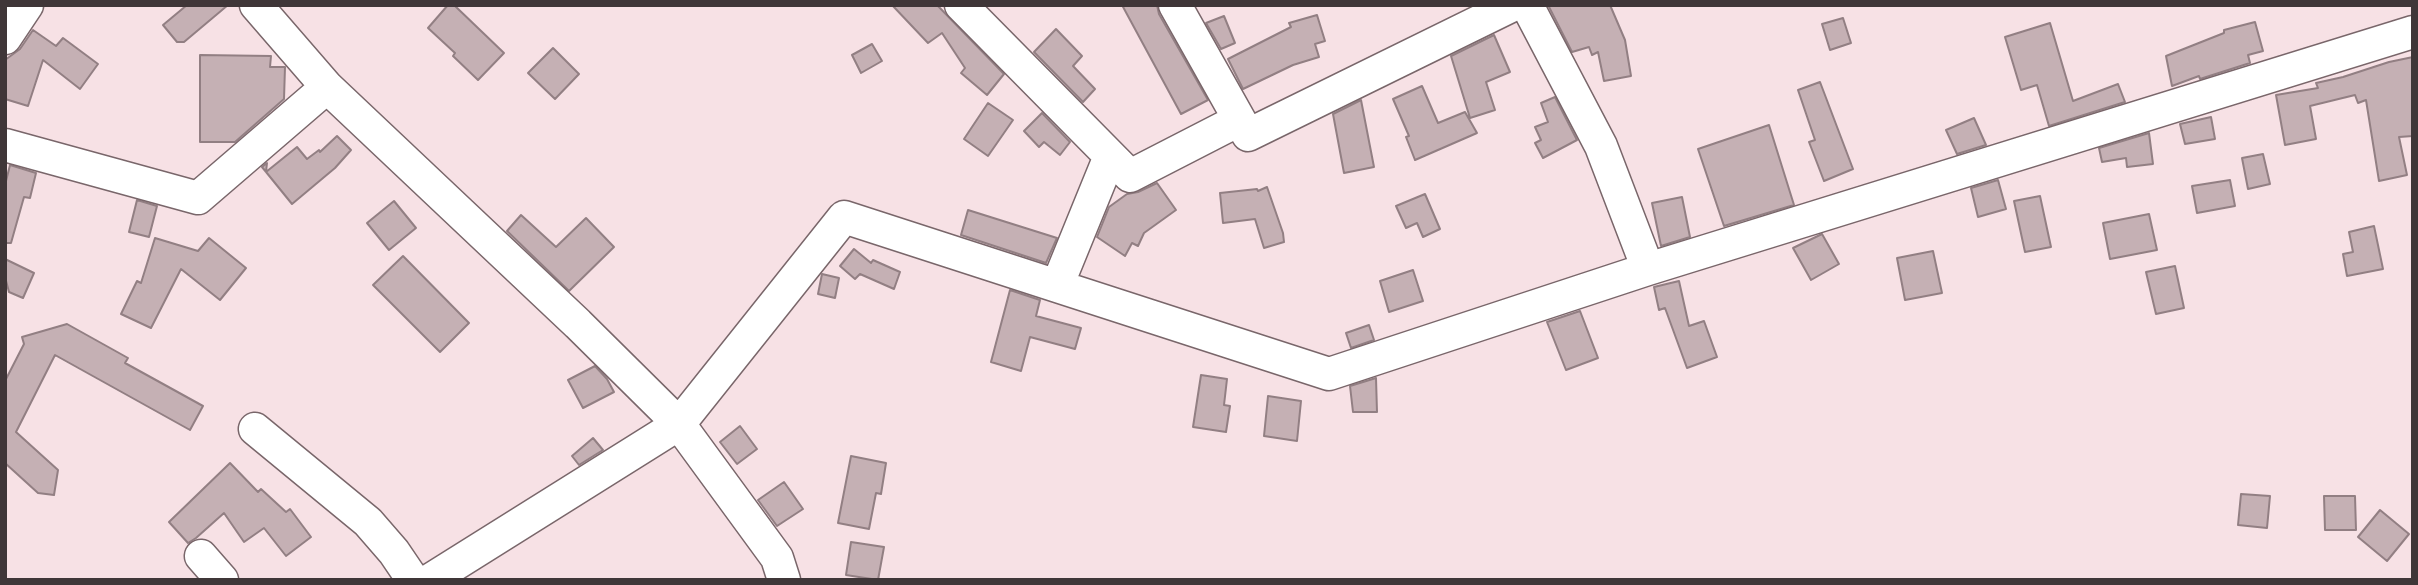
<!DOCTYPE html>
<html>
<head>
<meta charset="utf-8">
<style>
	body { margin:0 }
	#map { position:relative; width:2418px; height:585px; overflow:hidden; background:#f7e1e5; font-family:Commissioner,sans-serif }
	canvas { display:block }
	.frame { position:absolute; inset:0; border:7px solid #3f3638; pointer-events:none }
</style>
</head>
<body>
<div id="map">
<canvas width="2418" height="585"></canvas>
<div class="frame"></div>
</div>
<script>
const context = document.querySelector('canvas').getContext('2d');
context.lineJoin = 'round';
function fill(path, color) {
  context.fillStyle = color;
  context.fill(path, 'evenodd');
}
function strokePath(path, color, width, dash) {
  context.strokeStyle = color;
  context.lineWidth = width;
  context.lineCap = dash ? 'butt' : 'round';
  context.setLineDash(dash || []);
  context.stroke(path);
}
const building = new Path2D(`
	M187,5h41l-44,37h-7l-14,-17z
	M448,5h6l50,48 -26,27 -25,-24 2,-3 -27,-25z
	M892,5h45l67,69 -17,21 -26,-22 4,-5 -23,-35 -14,10z
	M1122,5h35l2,9 49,86 -27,14z
	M1548,5h62l15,35 6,36 -27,5 -6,-29 -6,3 -3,-8 -17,5z
	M1317,15l8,26 -10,3 4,13 -26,8 -50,24 -15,-30 63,-32 -2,-4z
	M1224,16l11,27 -14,6 -15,-26z
	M1843,18l8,25 -21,7 -8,-26z
	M2255,22l8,29 -15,4 2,8 -50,16 -1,-3 -27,10 -6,-30 58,-23v-3z
	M2050,23l23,78 45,-17 7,18 -76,24 -12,-41 -16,5 -16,-53z
	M1056,29l26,27 -9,10 22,23 -12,13 -49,-50z
	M33,30l23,16 7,-8 35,26 -18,25 -37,-29 -15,46 -23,-7v-39l15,-11z
	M1494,35l16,37 -24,10 9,28 -25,8 -19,-62z
	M872,44l10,17 -21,12 -9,-18z
	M553,48l26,26 -24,25 -27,-26z
	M200,55l71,1 -1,11h15l-1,32 -49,43h-35z
	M2413,57v79l-14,1 8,38 -28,6 -13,-81 -8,3 -3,-8 -45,11 6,33 -31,6 -9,-50 42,-7 -2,-5 27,-6 46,-15z
	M1820,82l33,87 -29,12 -15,-39 6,-2 -17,-50z
	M1422,86l16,37 27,-11 12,21 -62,27 -9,-23 3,-1 -16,-37z
	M1555,97l22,43 -34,18 -8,-15 6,-3 -6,-13 13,-5 -7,-19z
	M1361,100l13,67 -30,6 -11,-59z
	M988,103l25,17 -25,36 -24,-17z
	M1042,113l28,29 -10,13 -16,-13 -5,5 -15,-16z
	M2211,117l4,22 -30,5 -5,-20z
	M1974,118l12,27 -29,9 -11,-24z
	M1769,125l25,80 -70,21 -26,-77z
	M2149,133l4,31 -26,3 -1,-9 -24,4 -3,-14z
	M337,136l14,14 -16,18 -43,36 -30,-37 5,-4 -1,9 31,-25 10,12 12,-9 1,2z
	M2263,154l7,30 -22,5 -6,-31z
	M10,165l26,8 -6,25 -6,-1 -13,46h-6v-58z
	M1998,180l8,29 -28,8 -7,-29z
	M2230,180l5,26 -38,7 -5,-27z
	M1157,183l19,27 -32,23 -6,13 -6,-3 -7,13 -28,-19 12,-30 18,-13 11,-2z
	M1267,187l16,46 1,9 -20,6 -9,-29 -32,4 -3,-30 37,-4 1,2z
	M1425,194l15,35 -17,8 -6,-14 -11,5 -10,-22z
	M2040,196l11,51 -26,5 -11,-51z
	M1682,197l8,40 -29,9 -9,-43z
	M137,200l20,6 -8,31 -20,-5z
	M394,201l22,27 -27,22 -22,-27z
	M968,210l89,28 -11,25 -85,-28z
	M2149,214l8,36 -47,9 -7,-36z
	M521,215l35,32 30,-29 28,29 -45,44 -62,-60z
	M2374,226l9,43 -36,7 -4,-22 10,-2 -4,-20z
	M1822,234l17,30 -28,16 -18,-32z
	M155,238l43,13 11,-13 37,30 -26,32 -39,-31 -30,59 -30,-14 16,-33 4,2z
	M854,249l17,14 2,-3 27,12 -6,17 -34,-15 -5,5 -15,-13z
	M1933,251l9,42 -37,7 -8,-42z
	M403,256l66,67 -29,29 -67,-67z
	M5,259l29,14 -11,25 -14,-6 -4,-15z
	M2175,266l9,42 -28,6 -10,-42z
	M1413,270l10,31 -34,11 -9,-31z
	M822,274l17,4 -4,20 -17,-4z
	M1679,281l10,45 15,-5 13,36 -30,11 -22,-60 -6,2 -5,-23z
	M1010,290l30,10 -4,16 45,12 -6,21 -45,-12 -9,34 -30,-9z
	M1580,311l18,47 -32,12 -19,-48z
	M67,324l61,34 -3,5 78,43 -13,24 -135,-75 -39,77 42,38 -4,25 -16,-2 -33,-30v-82l19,-37 -2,-7z
	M1369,325l5,15 -23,8 -5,-15z
	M595,366l12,13 7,13 -31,16 -15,-28z
	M1201,375l26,4 -3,26 6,1 -4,26 -33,-5z
	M1376,378l1,34h-24l-3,-26z
	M1268,396l33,5 -4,40 -33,-5z
	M740,426l17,23 -20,15 -17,-22z
	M593,438l10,12 -24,15 -7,-9z
	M851,456l35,7 -5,31 -5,-1 -7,36 -31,-6z
	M230,463l28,29 3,-3 25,23 4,-3 21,28 -25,19 -22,-28 -20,14 -20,-29 -28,25 -8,5 -19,-21z
	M784,482l19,27 -26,17 -19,-26z
	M2241,494l29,2 -3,32 -29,-3z
	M2324,496h31l1,34h-31z
	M2380,510l29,24 -22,27 -29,-24z
	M851,542l33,5 -6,33 -32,-5z`);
fill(building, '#c5b0b4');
strokePath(building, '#927f83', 2);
const minor = new Path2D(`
	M256,5l71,82 251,237 101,100 98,134 7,22
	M961,5l169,171 109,-56
	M1175,5l73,130 265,-130
	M1527,5l74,141 47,123
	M5,38l22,-33
	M5,145l193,53 129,-111
	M1057,286l53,-130
	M255,429l113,93 26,30 19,28
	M201,556l21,24
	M430,580l249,-156 165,-207 485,157 319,-105 765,-237`);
strokePath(minor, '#79666a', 35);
strokePath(minor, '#fff', 32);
</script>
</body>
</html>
